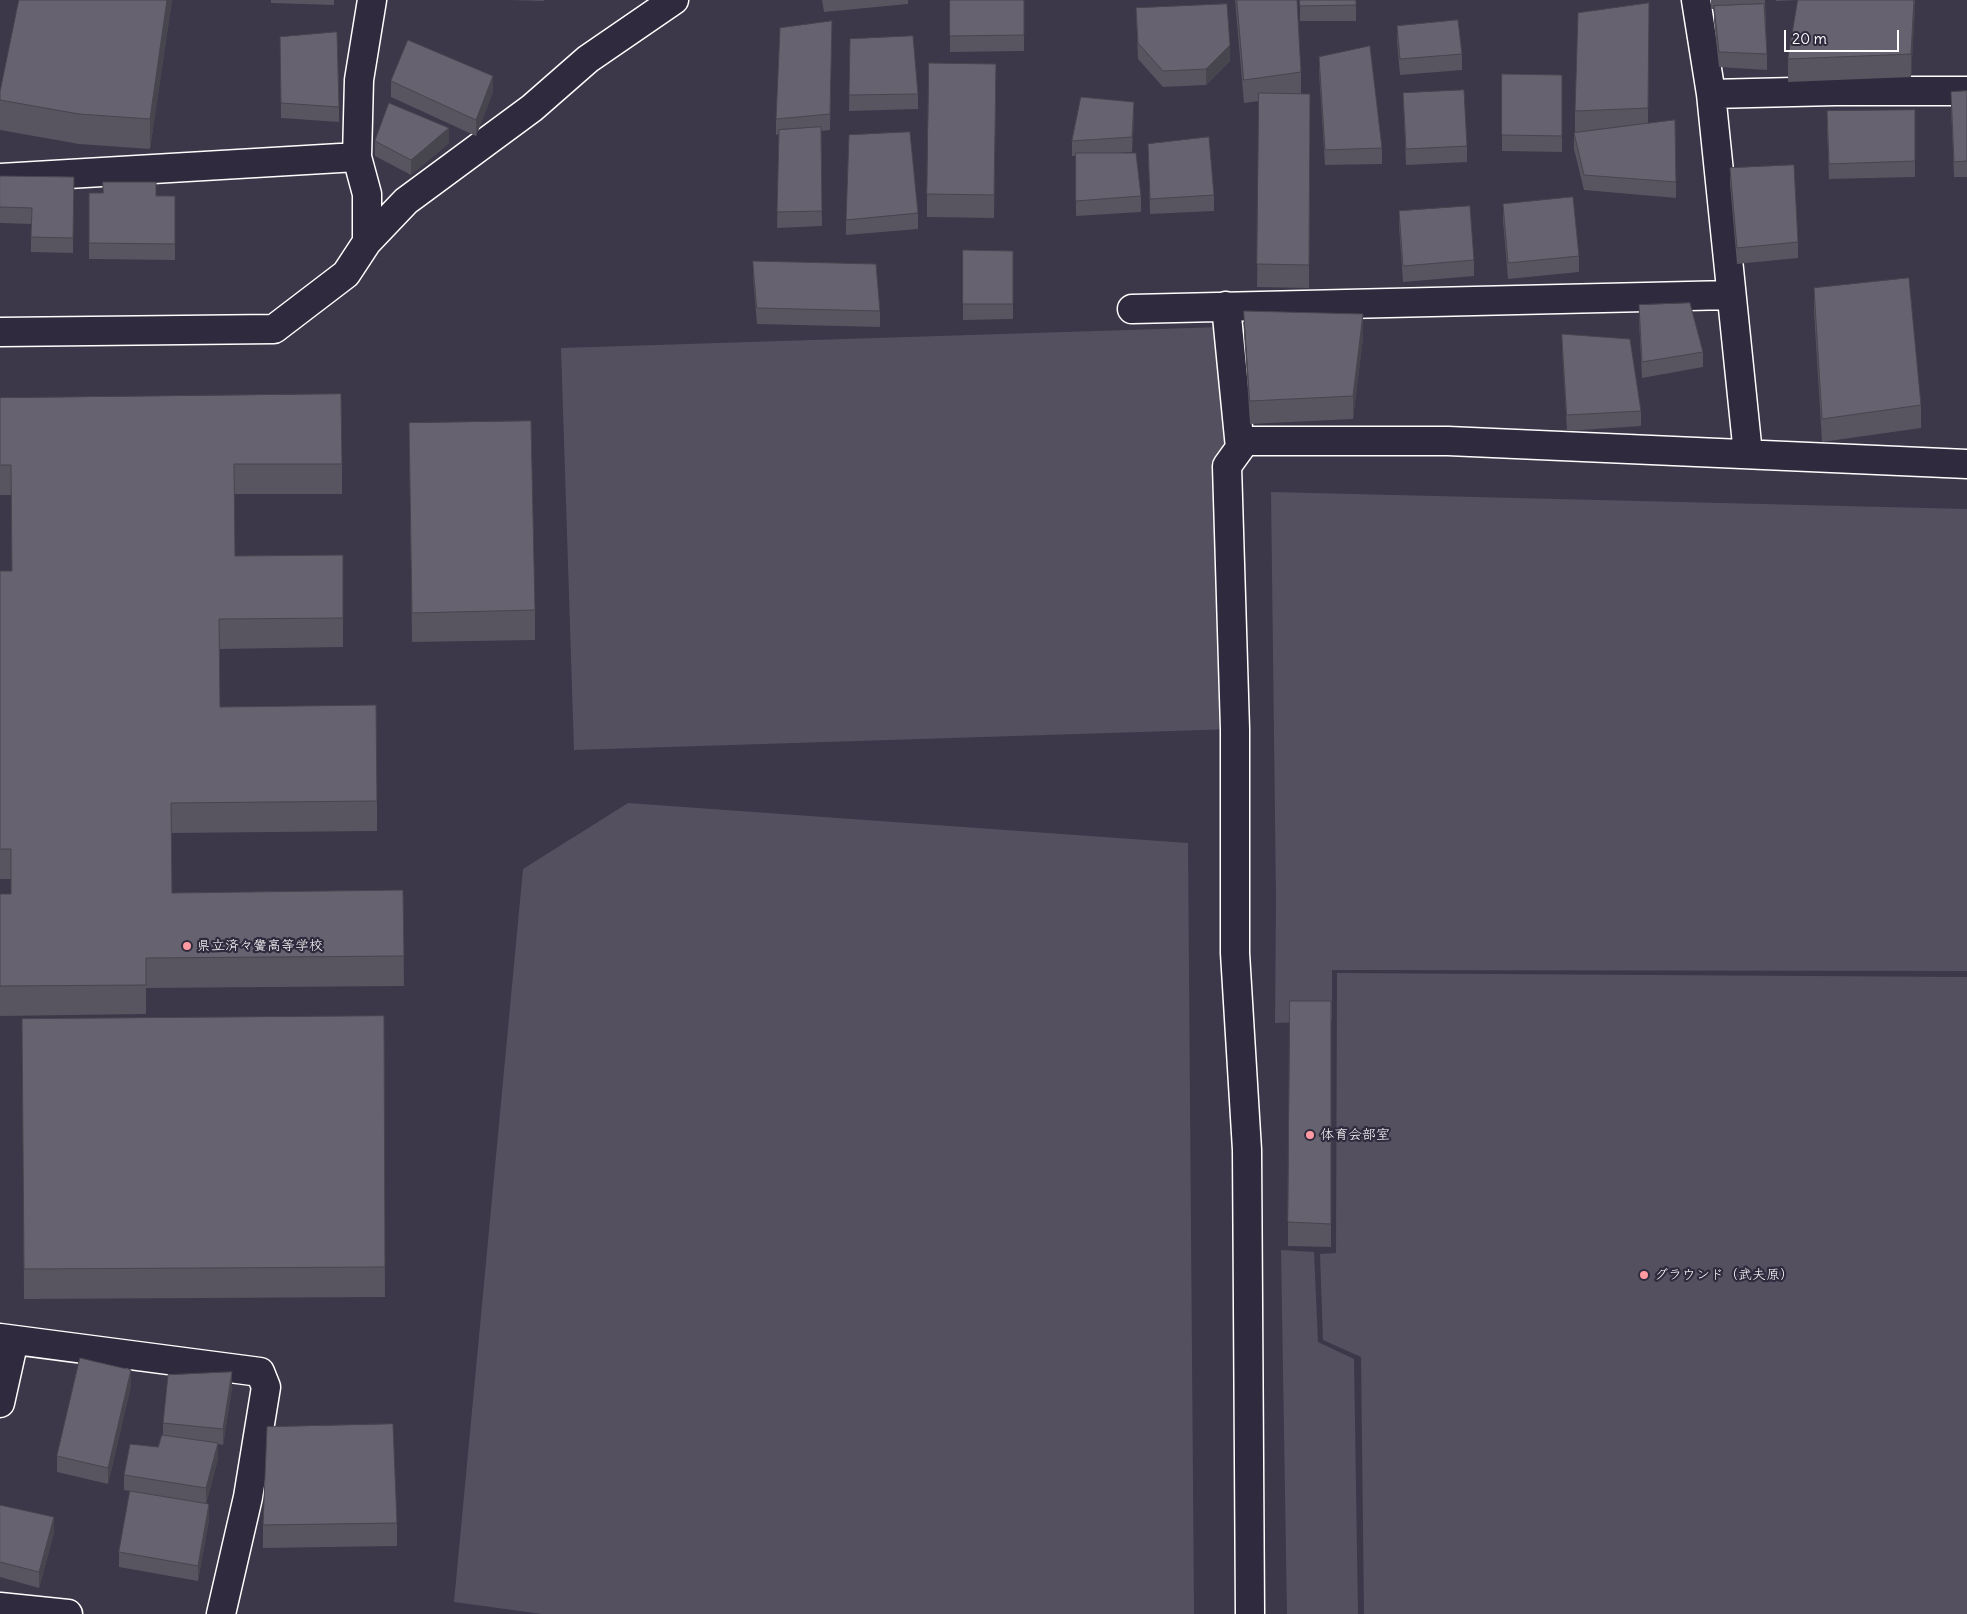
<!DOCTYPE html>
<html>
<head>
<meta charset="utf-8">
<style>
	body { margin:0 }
	#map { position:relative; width:1967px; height:1614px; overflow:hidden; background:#3c3749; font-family:Delius,sans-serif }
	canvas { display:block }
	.scale { position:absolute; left:1784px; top:30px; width:115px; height:22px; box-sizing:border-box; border:2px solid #fff; border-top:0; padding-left:6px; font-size:15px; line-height:18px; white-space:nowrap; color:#fff; -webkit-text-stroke:4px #2f2a3d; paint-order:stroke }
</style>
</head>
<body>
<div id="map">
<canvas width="1967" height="1614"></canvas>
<div class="scale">20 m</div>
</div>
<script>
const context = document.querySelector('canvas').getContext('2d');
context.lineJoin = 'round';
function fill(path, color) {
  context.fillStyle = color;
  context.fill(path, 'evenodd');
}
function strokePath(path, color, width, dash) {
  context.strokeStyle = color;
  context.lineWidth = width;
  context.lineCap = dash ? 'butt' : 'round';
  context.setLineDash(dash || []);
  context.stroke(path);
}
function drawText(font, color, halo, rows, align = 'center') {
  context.font = font + ' Delius,"Klee One",sans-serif';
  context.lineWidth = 4.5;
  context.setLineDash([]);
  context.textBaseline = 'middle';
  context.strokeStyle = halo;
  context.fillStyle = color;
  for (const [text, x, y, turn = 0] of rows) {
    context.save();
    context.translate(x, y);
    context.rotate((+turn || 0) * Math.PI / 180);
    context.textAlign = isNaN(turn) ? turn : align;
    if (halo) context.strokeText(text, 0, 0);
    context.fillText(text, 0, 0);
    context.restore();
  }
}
fill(new Path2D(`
	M1222,327l13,402 -661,21 -13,-402z
	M1271,492l696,17v462l-635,-1v51l-57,2 1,-124z
	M628,803l560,40 6,771h-652l-88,-12 69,-733z
	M1337,973l630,4v637h-603l-3,-257 -38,-17 -3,-86 16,-1z
	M1281,1250l33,2 4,90 36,17 4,255h-71z`), '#555060');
const minor = new Path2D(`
	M1696,0l15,94 37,360
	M1711,94l124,-3h132
	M0,178l357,-21
	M367,242v-48l-10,-37 2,-77 13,-80
	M1226,306l14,142
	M1132,309l599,-14
	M0,332l274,-3 72,-55 21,-32 39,-41 126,-93 56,-49 86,-59
	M0,1338l260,34 6,15 -18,110 -27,117
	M0,1403l14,-63
	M0,1607l68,7
	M1250,1614l-3,-464 -12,-197v-224l-8,-263 18,-25h203l519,23`);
strokePath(minor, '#fff', 31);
strokePath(minor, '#2f2a3d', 28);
fill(new Path2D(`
	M19,0h153l-22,149 -71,-5 -79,-14v-38z
	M271,0h63v5l-63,-2z
	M509,0h35v1z
	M822,0h86v4l-84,8z
	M950,0h74v51l-74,1z
	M1235,0h62l4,72v22h9l-1,194 -52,-1 2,-186 -15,2z
	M1300,0h56v21h-56z
	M1711,0h54l2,54v16l-48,-3 -5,-45v-13h-3z
	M1776,0h139l-4,77 -123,5v-23l10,-59 -22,1z
	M1649,3l-1,120 28,59v16l-92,-8 -10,-41v-16h1v-22z
	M1136,8l94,53 -24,24 -43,2 -25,-28z
	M832,21l-2,109 -9,1 1,95 -45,2 2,-94 -3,1v-16z
	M1397,26l65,28v16l-62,5 -3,-34z
	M280,37l59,70v15l-58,-4z
	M850,39l68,55v15l-69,2z
	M1319,57l63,91v16l-57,1 -6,-93z
	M1502,74l60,1v77l-60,-1z
	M391,81l102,11 -17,44 -85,-39z
	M996,87l-2,131 -67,-1v-23z
	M1967,91v86h-13l-3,-69v-16z
	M1403,93l64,53v16l-61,3z
	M1915,110v67l-86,2 -2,-52v-16z
	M1134,118l-2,34 -12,1 21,43v16l-65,4v-60h-4v-15z
	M375,141l74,2 -38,32 -36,-19z
	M1148,144l66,51v16l-64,3z
	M1730,168l68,74v16l-61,6 -7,-80z
	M0,176l74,1 -1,76 -42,-1v-28l-31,-1z
	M89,193l86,3v64l-86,-1z
	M1503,204l76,52v16l-71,7 -5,-59z
	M1399,211l75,49v16l-71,6 -4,-56z
	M918,213v16l-72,6v-15z
	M963,250l50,1v68l-50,1z
	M753,261l127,50v16l-123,-3 -4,-47z
	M1814,288l107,117v23l-99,14 -8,-131z
	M1639,305l64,47v15l-61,11 -3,-57z
	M1244,311l119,26 -10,82 -103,5 -6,-90z
	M1562,334l79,77v15l-74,5 -5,-81z
	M0,398l342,66v30h-108l1,62 108,-1v92l-123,2v58l157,94v30l-206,2 1,60 231,-3 1,96 -258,2v26l-146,2v-122h11v-15h-11v-308h12l-1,-76h-11z
	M409,423l126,187v30l-123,2z
	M1331,1001v246l-43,-1v-24z
	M384,1016l1,281 -361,2 -2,-280z
	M131,1386l-23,98 -51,-12v-16z
	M232,1388l-9,57 -5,-1v15l-12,45 3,16 -11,61 -79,-14v-15l11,-61 -6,-1v-15l34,-28 5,-12v-12z
	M0,1505l54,28 -15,55 -39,-11z
	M397,1523v23l-134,2v-23z`), '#585460');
fill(new Path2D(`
	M167,0h5l-22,149v-30z
	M1914,0l1,13 -4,64v-23z
	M1230,45v16l-24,24v-16z
	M493,76v16l-17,44v-16z
	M1134,102v16l-2,34v-15z
	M449,128v15l-38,32v-15z
	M1363,314v23l-10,82v-23z
	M131,1370v16l-23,98v-16z
	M232,1372v16l-9,57v-16z
	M218,1443v16l-12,45v-16z
	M209,1504v16l-11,61v-15z
	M54,1517v16l-15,55v-16z`), '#47454e');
const building = new Path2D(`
	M19,0h148l-17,119 -71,-5 -79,-14v-8z
	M950,0h74v35l-74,1z
	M1237,0h60l4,72 -57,8z
	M1300,0h56v5l-56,1z
	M1798,0h116l-3,54 -123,5z
	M1649,3l-1,105 -73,3 3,-98z
	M1227,4l3,41 -24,24 -43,2 -25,-28 -2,-35z
	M1764,4l3,50 -48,-2 -5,-46z
	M1458,20l4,34 -62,5 -3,-33z
	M832,21l-2,93 -54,5 4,-91z
	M337,32l2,75 -58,-4 -1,-66z
	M913,36l5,58 -69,1 1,-56z
	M408,40l85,36 -17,44 -85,-39z
	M1370,46l12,102 -57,2 -6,-93z
	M929,63l67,1 -2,131 -67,-1z
	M1502,74l60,1v61l-60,-1z
	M1464,90l3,56 -61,3 -3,-56z
	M1967,91v70l-13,1 -3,-70z
	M1259,93l51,1 -1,171 -52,-1z
	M1081,97l53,5 -2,35 -60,4z
	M389,103l60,25 -38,32 -36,-19z
	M1915,110v51l-86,3 -2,-53z
	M1675,120l1,62 -92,-7 -10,-42z
	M821,127l1,84 -45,1 2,-82z
	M910,132l8,81 -72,7 3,-85z
	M1209,137l5,58 -64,4 -2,-55z
	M1076,153h60l5,43 -65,5z
	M1794,165l4,77 -61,6 -7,-80z
	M0,176l74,1 -1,61 -42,-1 1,-29 -32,-1z
	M103,182h53v14h19v48l-86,-1v-50h14z
	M1573,197l6,59 -71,7 -5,-59z
	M1470,206l4,54 -71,6 -4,-55z
	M963,250l50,1v53h-50z
	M753,261l123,3 4,47 -123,-3z
	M1909,278l12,127 -99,14 -8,-131z
	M1690,303l13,49 -61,10 -3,-57z
	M1244,311l119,3 -10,82 -103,5z
	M1562,334l68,5 11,72 -74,4z
	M341,394l1,70h-108l1,92 108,-1v63l-124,1 1,88 156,-2 1,96 -206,2 1,90 231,-3 1,66 -258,2v27l-146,1v-92h11v-45h-11v-278h12l-1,-106h-11v-67z
	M531,421l4,189 -123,3 -3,-190z
	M1290,1001h41v223l-43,-2z
	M384,1016l1,251 -361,2 -2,-250z
	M80,1358l51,12 -23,98 -51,-12z
	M232,1372l-9,57 -60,-6 5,-48z
	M393,1424l4,99 -134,2 4,-98z
	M162,1435l56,8 -12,45 -82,-13 6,-31 28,3z
	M130,1491l79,13 -11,62 -79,-14z
	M0,1505l54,12 -15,55 -39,-10z`);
fill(building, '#666270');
strokePath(building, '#47454e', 1);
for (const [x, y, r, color] of [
	[187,946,5,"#ff9aa2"],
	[1310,1135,5,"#ff9aa2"],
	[1644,1275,5,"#ff9aa2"]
]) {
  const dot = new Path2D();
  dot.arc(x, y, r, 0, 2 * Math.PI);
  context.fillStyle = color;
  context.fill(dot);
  strokePath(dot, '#2f2a3d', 2);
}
drawText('14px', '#fff', '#2f2a3d', [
	["県立済々黌高等学校",197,946],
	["体育会部室",1320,1135],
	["グラウンド（武夫原）",1654,1275]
], 'left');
</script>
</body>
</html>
